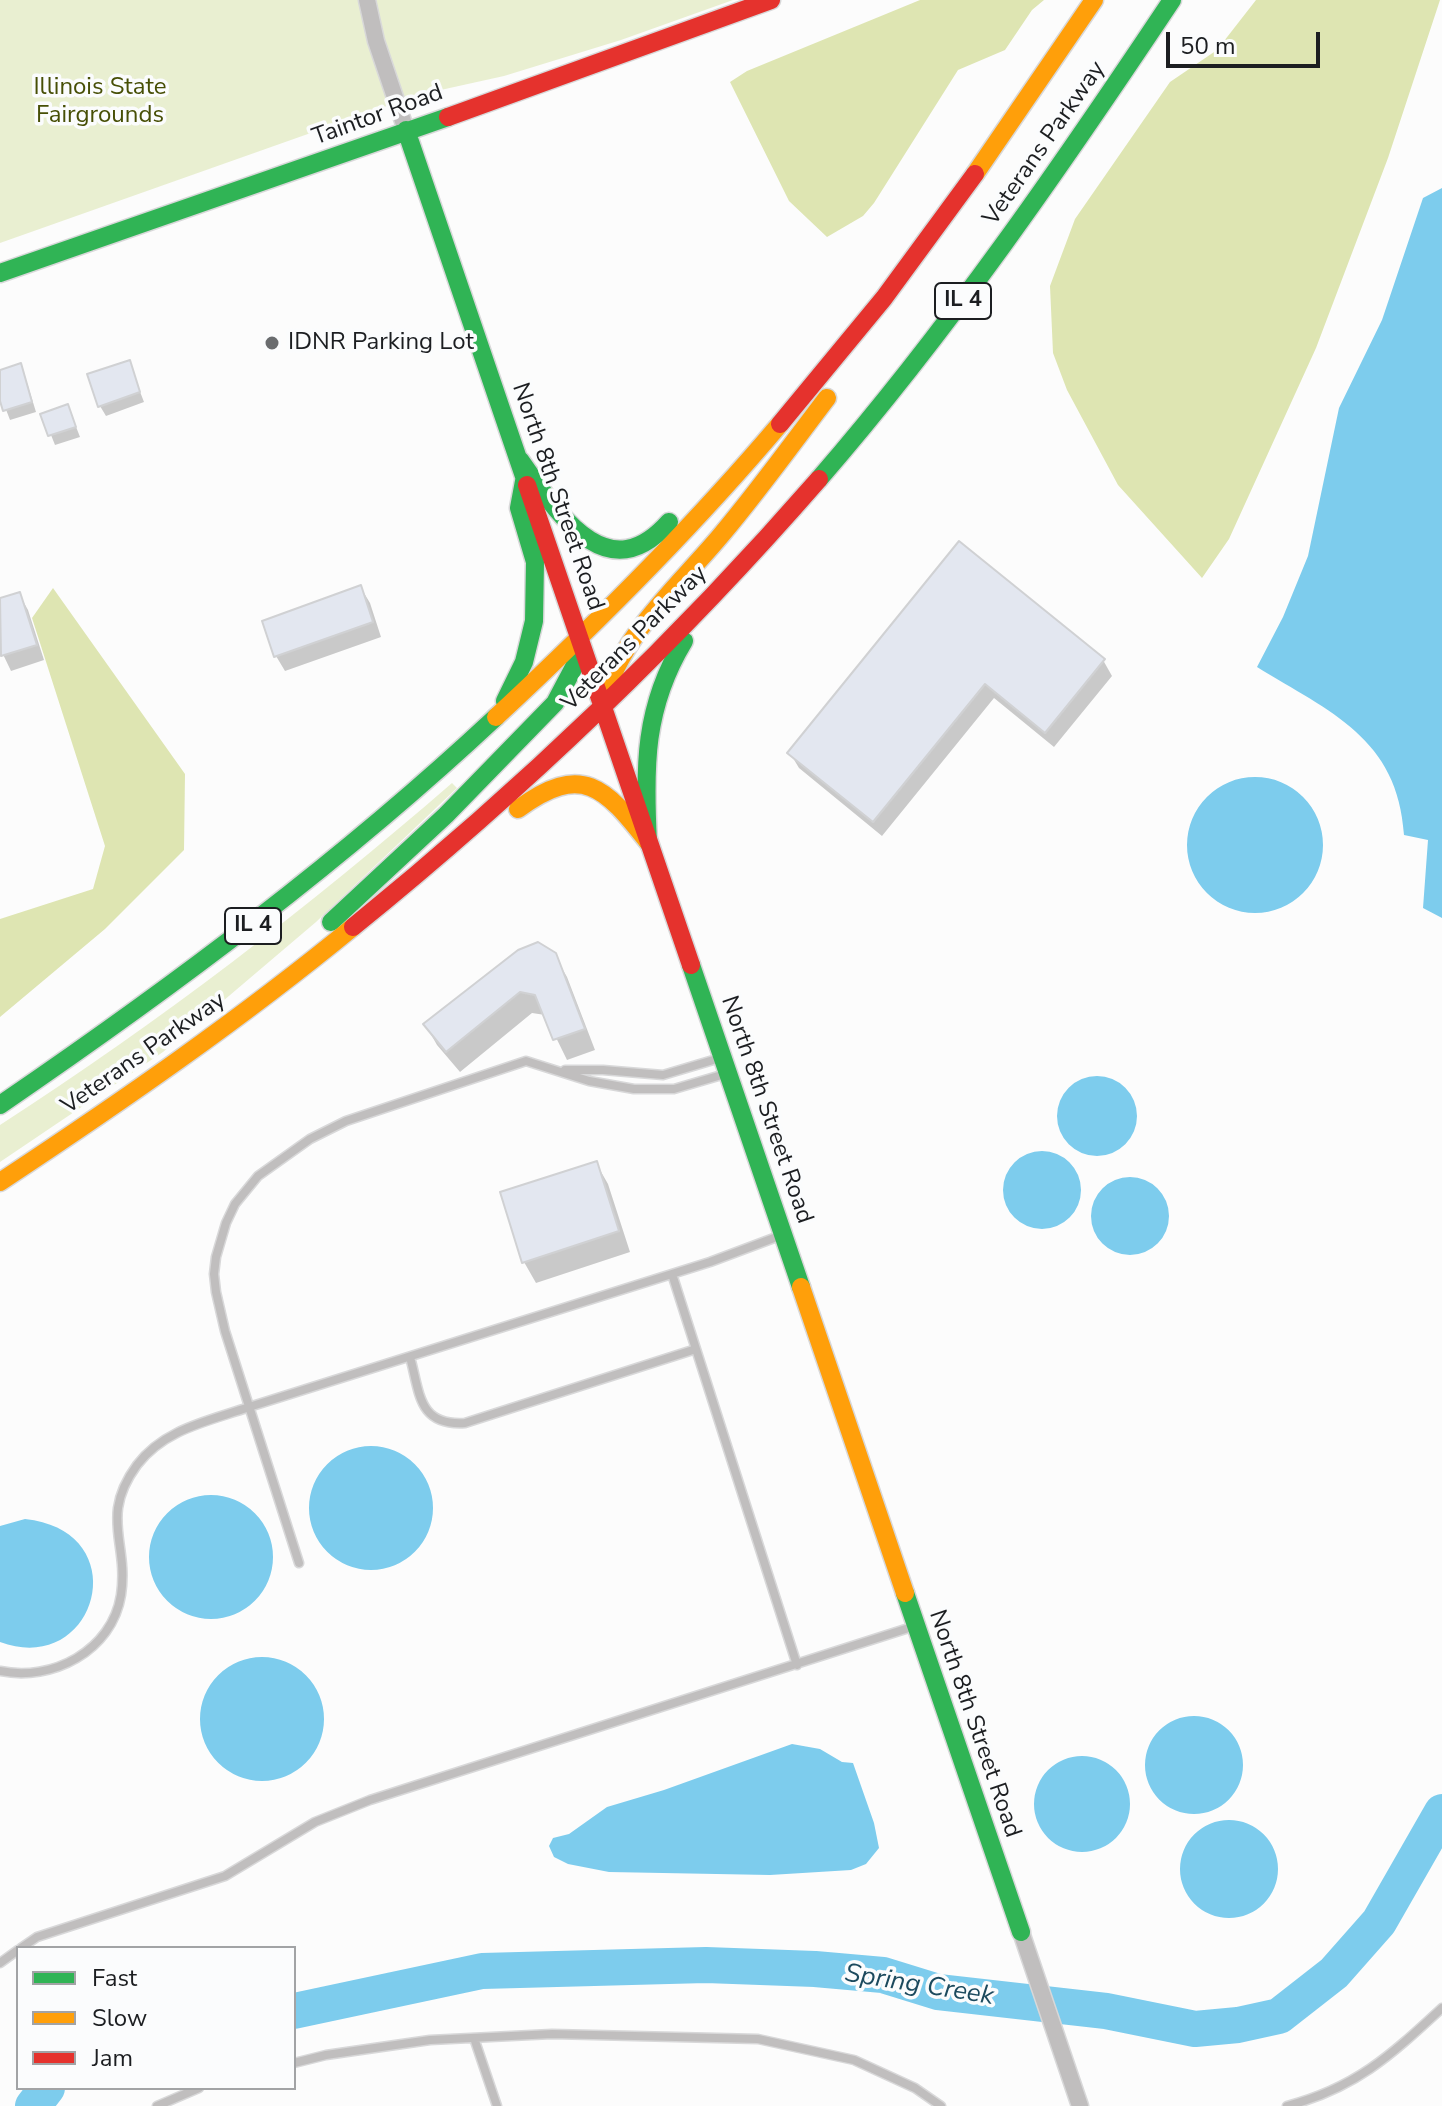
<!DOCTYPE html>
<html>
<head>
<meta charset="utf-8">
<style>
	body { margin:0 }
	#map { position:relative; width:1442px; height:2106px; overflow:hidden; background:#fcfcfc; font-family:"Nunito Sans",sans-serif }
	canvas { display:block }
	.legend { position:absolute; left:16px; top:1946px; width:280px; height:144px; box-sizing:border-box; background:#fbfcfd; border:2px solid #a2a3a5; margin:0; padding:10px 14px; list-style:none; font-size:24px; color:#1c1e21 }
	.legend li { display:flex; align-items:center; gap:16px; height:40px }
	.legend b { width:40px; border:2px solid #a2a3a5 }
	.scale { position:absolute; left:1166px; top:32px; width:154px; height:36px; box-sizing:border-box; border:4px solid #1c1e21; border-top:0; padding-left:10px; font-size:24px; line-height:28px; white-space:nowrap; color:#1c1e21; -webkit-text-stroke:6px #fbfcfd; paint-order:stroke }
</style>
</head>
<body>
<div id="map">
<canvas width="1442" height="2106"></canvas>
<ul class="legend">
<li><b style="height:10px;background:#30b455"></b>Fast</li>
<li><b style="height:10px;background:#ff9f0a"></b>Slow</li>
<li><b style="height:10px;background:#e5322d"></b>Jam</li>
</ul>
<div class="scale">50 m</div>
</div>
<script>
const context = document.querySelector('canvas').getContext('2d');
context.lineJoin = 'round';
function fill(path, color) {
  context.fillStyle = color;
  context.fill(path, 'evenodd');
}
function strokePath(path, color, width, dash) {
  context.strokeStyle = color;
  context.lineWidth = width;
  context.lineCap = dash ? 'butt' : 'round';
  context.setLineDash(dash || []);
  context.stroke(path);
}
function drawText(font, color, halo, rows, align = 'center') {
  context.font = font + ' "Nunito Sans",sans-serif';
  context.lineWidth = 7;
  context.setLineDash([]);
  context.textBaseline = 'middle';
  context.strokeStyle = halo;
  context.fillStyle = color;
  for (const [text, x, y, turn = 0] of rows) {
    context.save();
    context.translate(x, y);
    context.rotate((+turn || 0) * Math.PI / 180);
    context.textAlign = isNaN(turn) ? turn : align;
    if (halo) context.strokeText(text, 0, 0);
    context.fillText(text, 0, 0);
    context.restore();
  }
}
fill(new Path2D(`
	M0,0h733l-112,40 -117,36 -86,19 -418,148z
	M452,783l5,5 -141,134 -153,130 -163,110v-37c160,-103 309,-218 452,-342z`), '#e9efd1');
fill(new Path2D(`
	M920,0h124l-12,10 -27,40 -47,20 -84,133 -11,13 -36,21 -38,-36 -59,-119 17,-11z
	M1256,0h184l-52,158 -72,190 -87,191 -27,39 -84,-93 -51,-95 -14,-37 -3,-67 25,-67 95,-137 47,-32z
	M53,588l132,186 -1,76 -79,79 -105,88v-98l93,-30 12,-43 -73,-228z`), '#dee5b2');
fill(new Path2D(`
	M1442,188v730l-19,-10 5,-68 -24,-5c-6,-97 -74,-123 -147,-168l26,-50 25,-61 31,-148 43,-88 41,-122z
	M1187 845a68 68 0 1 1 136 0a68 68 0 1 1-136 0Z
	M1057 1116a40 40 0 1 1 80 0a40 40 0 1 1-80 0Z
	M1003 1190a39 39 0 1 1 78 0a39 39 0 1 1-78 0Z
	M1091 1216a39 39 0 1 1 78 0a39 39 0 1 1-78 0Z
	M309 1508a62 62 0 1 1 124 0a62 62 0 1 1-124 0Z
	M149 1557a62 62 0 1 1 124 0a62 62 0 1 1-124 0Z
	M25,1519c113,12 72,159 -25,123v-116z
	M200 1719a62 62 0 1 1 124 0a62 62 0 1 1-124 0Z
	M1145 1765a49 49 0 1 1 98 0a49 49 0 1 1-98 0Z
	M792,1744l28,5 22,13 11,1 21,60 5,25 -13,16 -15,6 -81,5 -161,-3 -41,-8 -14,-7 -5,-11 4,-8 16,-4 38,-27 57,-17z
	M1034 1804a48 48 0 1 1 96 0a48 48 0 1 1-96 0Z
	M1180 1869a49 49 0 1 1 98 0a49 49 0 1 1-98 0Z`), '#7dcced');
fill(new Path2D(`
	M129,363l15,39 -38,14 -6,-10z
	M20,366l5,10 11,36 -26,8 -10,-26v-22z
	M68,406l12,31 -25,8 -12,-30z
	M959,544l144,116 9,16 -58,71 -60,-49 -112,138 -83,-68 -9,-15z
	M361,588l9,15 11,34 -96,34 -9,-15z
	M19,594l9,16 16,50 -33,11 -11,-23v-48z
	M554,955l13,22 28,73 -28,10 -22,-45 -13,-2 -72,59 -23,-27 -12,-21z
	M596,1163l12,21 22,68 -94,31 -12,-21z`), '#0003');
strokePath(new Path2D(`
	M294,2011l188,-40 224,-6 109,4 68,6 55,17 168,19 89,18 43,-4 41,-9 55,-43 45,-51 63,-110
	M33,2106l14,-18`), '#7dcced', 36);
const building = new Path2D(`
	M130,360l10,32 -42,15 -11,-33z
	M21,363l11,39 -29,9 -3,-10v-31z
	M68,404l8,23 -28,9 -8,-22z
	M959,541l146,118 -60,74 -60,-49 -112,138 -86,-69z
	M361,585l12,37 -99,35 -12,-36z
	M20,592l17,53 -36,11 -1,-58z
	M538,942l18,11 29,76 -32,11 -18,-45 -15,-3 -74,60 -23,-28 95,-74z
	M597,1161l22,70 -97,32 -22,-71z`);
fill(building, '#e3e7f0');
strokePath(building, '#d0d1d3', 2);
const lane = new Path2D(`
	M565,1070h38l60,5 57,-17
	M672,1274l125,391
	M410,1357c10,36 8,69 55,66l231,-74
	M299,1563l-74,-232 -9,-39 -2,-18 2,-17 10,-34 9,-19 23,-28 52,-37 36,-18 180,-60 63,20 45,8h40l51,-15
	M0,1671c52,11 112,-20 121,-76 8,-53 -22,-78 16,-130 27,-36 72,-44 112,-58l461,-145 72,-27
	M21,1948l16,-11 188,-61 90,-54 55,-22 545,-174
	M0,1963l18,-13
	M474,2038l23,68
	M294,2063l32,-8 104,-15 122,-6 206,5 96,21 61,28 26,18
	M157,2106l42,-18
	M1287,2106c69,-18 104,-51 155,-98`);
const street = new Path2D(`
	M367,0l9,41 30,89
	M1021,1932l59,174`);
const fast = new Path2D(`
	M406,130l121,355
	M0,273l448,-156
	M520,460c36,50 86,133 149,62
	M819,479c130,-150 243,-314 353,-479
	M505,701l19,-39 10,-41 1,-59 -16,-54 6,-32
	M648,842c-4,-75 -4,-135 36,-201
	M331,922l115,-107 109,-112 19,-36 6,-25
	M691,965l110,322
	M0,1105c174,-119 342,-244 496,-388
	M905,1593l116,339`);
const slow = new Path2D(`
	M975,174l119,-174
	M603,702c18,-68 76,-116 119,-168 37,-44 70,-90 105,-136
	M496,717c100,-93 196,-189 284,-293
	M518,809c64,-47 87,-22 130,33
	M0,1182c121,-80 241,-163 353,-255
	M801,1287l104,306`);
const jam = new Path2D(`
	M448,117l323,-117
	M780,424l104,-126 91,-124
	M527,485l164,480
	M353,927c168,-136 324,-285 466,-448`);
strokePath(lane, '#d8d8d9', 11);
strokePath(street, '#d8d8d9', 19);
strokePath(fast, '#d8d8d9', 21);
strokePath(slow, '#d8d8d9', 21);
strokePath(jam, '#d8d8d9', 21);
strokePath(lane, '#c0bebe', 8);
strokePath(street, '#c0bebe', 16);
strokePath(fast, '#30b455', 18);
strokePath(slow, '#ff9f0a', 18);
strokePath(jam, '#e5322d', 18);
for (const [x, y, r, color] of [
	[272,343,8,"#6a6c6e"]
]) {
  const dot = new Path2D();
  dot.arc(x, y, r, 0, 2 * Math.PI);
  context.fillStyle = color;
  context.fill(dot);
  strokePath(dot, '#fbfcfd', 3);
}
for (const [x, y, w] of [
	[963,301,56],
	[253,926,56]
]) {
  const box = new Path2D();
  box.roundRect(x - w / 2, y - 18, w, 36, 6);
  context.fillStyle = '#fbfcfd';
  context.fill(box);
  strokePath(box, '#1c1e21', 2);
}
drawText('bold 22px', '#1c1e21', null, [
	["IL 4",963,301],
	["IL 4",253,926]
]);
drawText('24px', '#474f06', '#fbfcfd', [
	["Illinois State",100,88],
	["Fairgrounds",100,116]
]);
drawText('24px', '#1c1e21', '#fbfcfd', [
	["Taintor Road",378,116,-20],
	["Veterans Parkway",1045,144,-55],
	["North 8th Street Road",557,497,71],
	["Veterans Parkway",635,639,-45],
	["Veterans Parkway",144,1054,-35],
	["North 8th Street Road",766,1110,71],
	["North 8th Street Road",974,1724,71]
]);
drawText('24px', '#1c1e21', '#fbfcfd', [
	["IDNR Parking Lot",288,343]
], 'left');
drawText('italic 26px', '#1c4a5e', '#fbfcfd', [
	["Spring Creek",919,1986,9]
]);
</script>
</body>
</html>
